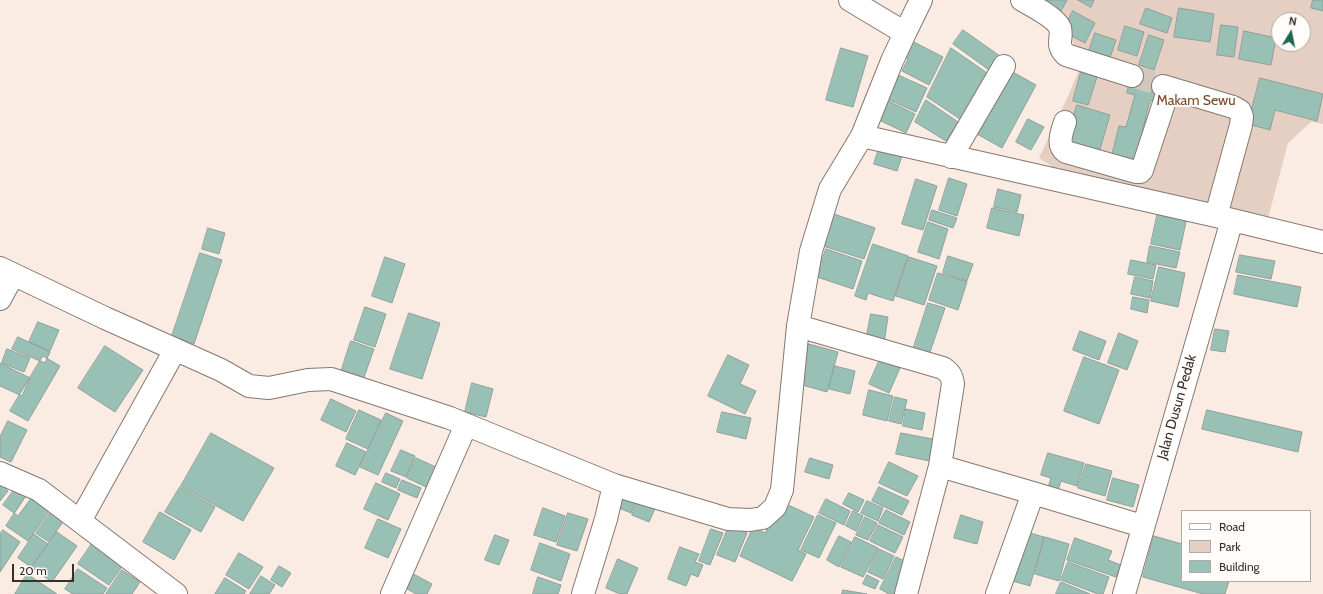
<!DOCTYPE html>
<html>
<head>
<meta charset="utf-8">
<style>
	body { margin:0 }
	#map { position:relative; width:1323px; height:594px; overflow:hidden; background:#fbece3; font-family:Cabin,sans-serif }
	canvas { display:block }
	.legend { position:absolute; left:1181px; top:510px; width:130px; height:72px; box-sizing:border-box; background:#fffcfa; border:1px solid #aeaaa8; margin:0; padding:5px 7px; list-style:none; font-size:12px; color:#35302c }
	.legend li { display:flex; align-items:center; gap:8px; height:20px }
	.legend b { width:20px; border:1px solid #aeaaa8 }
	.north { position:absolute; left:1271px; top:12px; width:40px; height:40px; box-sizing:border-box; background:#fffcfa; border:1px solid #aeaaa8; border-radius:50%; rotate:10deg; font-size:11px; font-weight:700; line-height:16px; text-align:center; color:#35302c }
	.north::after { content:''; display:block; margin:auto; width:14px; height:18px; background:#1f6456; clip-path:polygon(50% 0,100% 100%,50% 72%,0 100%) }
	.scale { position:absolute; left:12px; top:564px; width:62px; height:18px; box-sizing:border-box; border:2px solid #35302c; border-top:0; padding-left:5px; font-size:12px; line-height:14px; white-space:nowrap; color:#35302c; -webkit-text-stroke:3px #fffcfa; paint-order:stroke }
</style>
</head>
<body>
<div id="map">
<canvas width="1323" height="594"></canvas>
<ul class="legend">
<li><b style="height:5px;background:#fff"></b>Road</li>
<li><b style="height:11px;background:#e5cfc2"></b>Park</li>
<li><b style="height:11px;background:#98c0b5"></b>Building</li>
</ul>
<div class="north">N</div>
<div class="scale">20 m</div>
</div>
<script>
const context = document.querySelector('canvas').getContext('2d');
context.lineJoin = 'round';
function fill(path, color) {
  context.fillStyle = color;
  context.fill(path, 'evenodd');
}
function strokePath(path, color, width, dash) {
  context.strokeStyle = color;
  context.lineWidth = width;
  context.lineCap = dash ? 'butt' : 'round';
  context.setLineDash(dash || []);
  context.stroke(path);
}
function drawText(font, color, halo, rows, align = 'center') {
  context.font = font + ' Cabin,sans-serif';
  context.lineWidth = 4;
  context.setLineDash([]);
  context.textBaseline = 'middle';
  context.strokeStyle = halo;
  context.fillStyle = color;
  for (const [text, x, y, turn = 0] of rows) {
    context.save();
    context.translate(x, y);
    context.rotate((+turn || 0) * Math.PI / 180);
    context.textAlign = isNaN(turn) ? turn : align;
    if (halo) context.strokeText(text, 0, 0);
    context.fillText(text, 0, 0);
    context.restore();
  }
}
fill(new Path2D(`
	M1050,0h273v124l-12,-2 -23,21 -21,79 -200,-46 -28,-18 30,-64 13,-31 -18,-42zM1279,20h24v24h-24z`), '#e5cfc2');
const building = new Path2D(`
	M1043,0h24l-6,11 -18,-10z
	M1078,0h16l-3,7z
	M1313,0h10v11l-12,-3z
	M1146,8l26,10 -5,15 -27,-9z
	M1179,8l35,6 -4,28 -36,-5z
	M1073,11l22,12 -10,20 -23,-12z
	M1221,25l17,2 -4,30 -17,-2z
	M1125,26l19,6 -7,24 -19,-6z
	M963,30l37,26 -11,14 -36,-26z
	M1244,31l32,7 -5,27 -32,-6z
	M1095,33l21,7 -7,21 -21,-7z
	M1149,35l15,5 -10,30 -15,-5z
	M908,39l35,18 -14,28 -27,-14 6,-12 -8,-5z
	M841,48l27,8 -15,51 -27,-7z
	M951,48l39,27 -30,44 -33,-22z
	M1011,71l25,14 -34,63 -25,-14z
	M1133,71l31,9 -6,22 -8,-2 -8,32 4,1 -8,28 -26,-7 7,-28 7,1 9,-32 -8,-2z
	M1081,72l16,5 -9,28 -15,-4z
	M896,74l31,14 -11,24 -31,-14z
	M1260,78l63,16 -6,27 -42,-11 -5,20 -22,-6z
	M884,99l31,15 -9,19 -31,-15z
	M926,100l32,22 -12,19 -31,-19z
	M1077,105l33,10 -12,41 -33,-10z
	M1028,119l16,8 -13,23 -15,-8z
	M880,145l23,8 -6,18 -23,-7z
	M949,178l18,6 -10,32 -18,-6z
	M916,179l21,7 -14,44 -21,-6z
	M998,189l23,6 -4,17 -23,-5z
	M992,208l32,7 -5,21 -32,-8z
	M932,210l25,8 -4,10 -24,-8z
	M1158,211l29,6 -7,33 -29,-6z
	M834,214l41,14 -11,31 -41,-13z
	M928,222l20,7 -9,30 -21,-7z
	M208,228l17,5 -6,21 -17,-5z
	M873,244l35,12 -15,45 -25,-8 -2,7 -11,-4z
	M1150,246l30,6 -4,16 -29,-6z
	M826,249l36,12 -9,28 -36,-12z
	M200,253l22,7 -28,84 -22,-8z
	M1240,255l35,6 -4,18 -35,-7z
	M948,256l25,8 -6,17 -24,-8z
	M385,257l20,7 -13,39 -20,-7z
	M909,257l28,9 -13,39 -28,-9z
	M1131,260l25,5 -3,14 -25,-5z
	M1159,267l26,6 -7,34 -27,-6z
	M938,273l29,9 -9,28 -29,-10z
	M1238,275l63,12 -4,20 -63,-13z
	M1135,277l18,4 -3,17 -19,-4z
	M1133,297l16,3 -2,13 -16,-4z
	M928,303l17,5 -17,50 -16,-5z
	M365,307l21,7 -11,33 -21,-7z
	M409,313l31,10 -18,56 -32,-10z
	M871,314l17,3 -4,26 -18,-3z
	M38,322l21,8 -9,21 -21,-9z
	M1215,329l14,2 -4,21 -14,-2z
	M1080,331l26,10 -7,19 -26,-10z
	M1119,333l19,8 -11,29 -19,-7z
	M18,337l32,15 -5,11 -33,-14z
	M351,341l23,8 -11,31 -22,-8z
	M809,344l29,8 -11,40 -28,-8z
	M105,346l38,24 -28,42 -37,-24z
	M7,349l23,9 -6,14 -22,-9z
	M728,355l21,10 -9,19 16,7 -11,23 -37,-18z
	M43,356l17,10 -32,55 -18,-10z
	M1084,357l35,13 -20,54 -35,-13z
	M880,359l20,9 -11,25 -20,-9z
	M0,363l30,15 -8,18 -22,-10z
	M835,366l20,5 -5,23 -21,-5z
	M472,383l21,6 -7,28 -21,-5z
	M869,390l24,6 -6,25 -24,-6z
	M895,397l12,3 -6,24 -12,-3z
	M331,399l25,12 -10,21 -25,-12z
	M906,409l19,4 -3,17 -19,-4z
	M359,410l22,10 -13,29 -22,-10z
	M1207,410l95,22 -4,20 -96,-23z
	M722,412l29,6 -5,21 -29,-7z
	M386,413l17,8 -25,54 -18,-8z
	M8,421l19,9 -16,32 -11,-5v-20z
	M211,433l63,35 -31,53 -62,-35z
	M901,433l37,7 -4,22 -38,-8z
	M347,443l19,9 -11,23 -19,-9z
	M401,450l14,6 -9,21 -15,-6z
	M1048,453l36,10 -7,23 -16,-5 -3,9 -10,-3 3,-9 -10,-3z
	M416,458l20,9 -10,20 -19,-9z
	M810,458l23,7 -4,14 -24,-7z
	M889,462l29,14 -11,20 -28,-13z
	M1086,464l26,7 -7,25 -27,-8z
	M386,473l14,6 -4,9 -14,-6z
	M1113,478l26,7 -6,22 -26,-7z
	M402,480l19,8 -4,10 -19,-8z
	M376,483l24,11 -12,26 -24,-11z
	M0,484l8,7 -8,10z
	M17,486l15,11 -14,19 -15,-11z
	M180,487l35,20 -14,25 -36,-20z
	M879,487l30,14 -7,14 -30,-14z
	M621,489l17,7 -7,17 -17,-7z
	M849,493l15,7 -6,12 -15,-8z
	M27,495l22,16 -21,30 -22,-15z
	M640,496l17,8 -8,18 -17,-7z
	M826,499l24,12 -6,14 -25,-12z
	M780,501l34,16 -16,33 8,4 -14,27 -52,-25 13,-29 12,6z
	M867,501l16,7 -5,13 -17,-8z
	M54,507l13,9 -18,26 -13,-9z
	M543,508l22,8 -9,26 -22,-7z
	M886,510l24,12 -6,13 -25,-12z
	M853,511l10,5 -7,15 -10,-5z
	M160,512l31,18 -17,30 -31,-18z
	M568,513l20,6 -11,32 -20,-6z
	M818,515l18,8 -17,35 -18,-8z
	M961,515l22,7 -6,22 -23,-6z
	M865,517l12,6 -9,17 -12,-5z
	M378,519l23,10 -13,29 -23,-10z
	M878,525l25,12 -8,16 -25,-12z
	M729,526l18,7 -12,29 -18,-7z
	M711,529l12,4 -13,32 -11,-4z
	M3,530l17,12 -20,30v-38z
	M1023,531l21,6 -14,49 -21,-6z
	M57,532l20,14 -25,36 -20,-14z
	M34,534l14,10 -17,23 -13,-9z
	M495,535l14,5 -10,25 -14,-5z
	M839,536l12,6 -12,25 -12,-7z
	M1154,536l28,8v37h47l-4,13h-22l-60,-17z
	M855,537l23,11 -15,29 -22,-10z
	M1045,537l24,7 -10,37 -24,-7z
	M1075,538l37,13 -4,9 13,5 -5,12 -49,-17z
	M95,539l31,22 -17,24 -31,-21z
	M540,543l30,11 -9,27 -30,-11z
	M680,547l19,7 -4,8 8,3 -5,12 -7,-3 -5,12 -18,-7z
	M879,549l15,7 -11,23 -15,-7z
	M239,553l24,14 -14,22 -23,-14z
	M896,557l15,7 -15,30h-7l-9,-5z
	M618,559l20,9 -11,26h-7l-14,-6z
	M1068,562l41,15 -6,17h-5l-37,-14z
	M279,566l12,7 -9,14 -11,-7z
	M78,569l29,19 -4,6h-30l-8,-5z
	M122,570l18,12 -8,12h-26z
	M406,570l26,14 -5,10h-11l-17,-10z
	M27,574l30,20h-42z
	M867,575l12,6 -4,8 -12,-5z
	M261,576l14,9 -6,9h-19z
	M538,577l23,8 -3,9h-25z
	M225,578l21,13 -2,3h-29z
	M1061,582l29,12h-34z
	M843,590l24,4h-25z`);
fill(building, '#98c0b5');
strokePath(building, '#8fa09b', 1);
strokePath(new Path2D(`
	M1132,76l31,10`), '#d3c6be', 22, [22, 11]);
const minor = new Path2D(`
	M1022,0c9,5 34,18 38,28 3,12 -5,16 6,27l66,21
	M905,33l16,-33
	M1163,86l70,21 7,4 2,6 -1,8 -25,91
	M1065,122c-3,10 -9,23 1,30l70,20h4l2,-2 27,-82
	M862,136l354,80 107,26
	M951,157l53,-91
	M0,268l105,50 116,52 28,16 20,2 39,-8 23,-1 119,39 164,67 114,34 22,1 13,-2 12,-11 7,-17 16,-164 13,-75 19,-62 32,-53 30,-75 13,-28 -55,-33
	M0,299l13,-24
	M798,326l145,42c7,5 9,8 10,16l-13,82 93,27
	M0,473l39,17 137,104
	M80,521l95,-171
	M392,594l74,-169
	M583,594l23,-75 8,-34
	M906,594l34,-128
	M997,594l36,-101 109,33
	M1124,594l108,-374`);
strokePath(minor, '#857870', 24);
strokePath(minor, '#fff', 22);
drawText('14px', '#794b2e', '#fffcfa', [
	["Makam Sewu",1196,101]
]);
drawText('14px', '#35302c', '#fffcfa', [
	["Jalan Dusun Pedak",1177,407,-74]
]);
</script>
</body>
</html>
